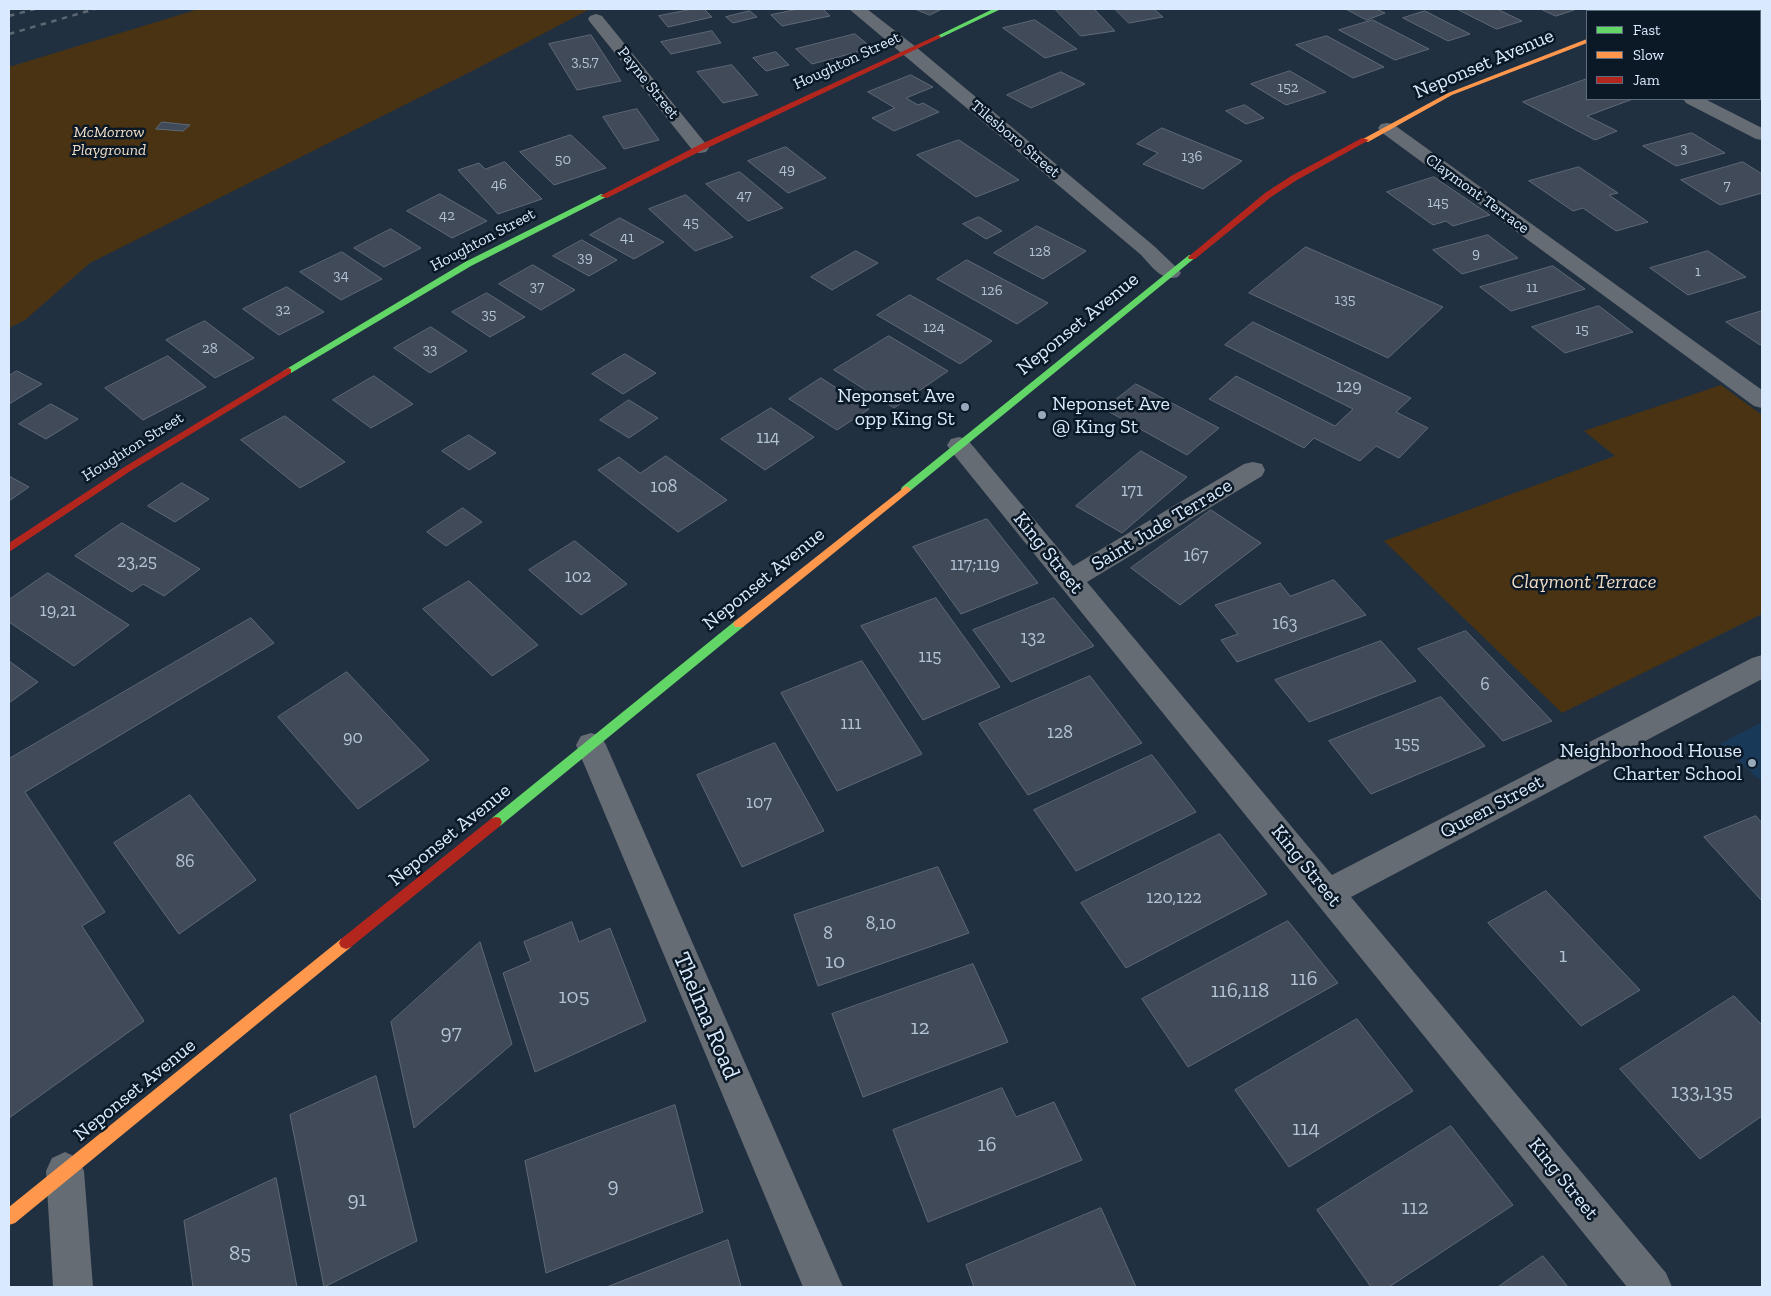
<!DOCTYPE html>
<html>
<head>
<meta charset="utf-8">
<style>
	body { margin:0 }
	#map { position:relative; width:1771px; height:1296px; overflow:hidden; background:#203040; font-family:"Zilla Slab",serif }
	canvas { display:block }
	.frame { position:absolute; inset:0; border:10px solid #d9eafe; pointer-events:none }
	.legend { position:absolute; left:1586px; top:10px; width:175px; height:90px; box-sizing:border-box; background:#0b1825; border:1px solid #5d6c7c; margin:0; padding:6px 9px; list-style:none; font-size:15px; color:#d9eafe }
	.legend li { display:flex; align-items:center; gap:10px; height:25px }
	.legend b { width:25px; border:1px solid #5d6c7c }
</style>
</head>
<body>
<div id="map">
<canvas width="1771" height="1296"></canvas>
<div class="frame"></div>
<ul class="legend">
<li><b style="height:6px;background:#63d668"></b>Fast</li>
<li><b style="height:6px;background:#ff974d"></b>Slow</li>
<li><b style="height:6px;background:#b3261e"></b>Jam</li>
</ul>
</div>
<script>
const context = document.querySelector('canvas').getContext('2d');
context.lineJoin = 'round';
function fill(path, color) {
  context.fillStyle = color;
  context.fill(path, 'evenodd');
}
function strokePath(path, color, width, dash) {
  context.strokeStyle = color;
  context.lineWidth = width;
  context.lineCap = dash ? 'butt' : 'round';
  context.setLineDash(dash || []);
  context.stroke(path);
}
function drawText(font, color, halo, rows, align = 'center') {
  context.font = font + ' "Zilla Slab",serif';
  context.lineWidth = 5;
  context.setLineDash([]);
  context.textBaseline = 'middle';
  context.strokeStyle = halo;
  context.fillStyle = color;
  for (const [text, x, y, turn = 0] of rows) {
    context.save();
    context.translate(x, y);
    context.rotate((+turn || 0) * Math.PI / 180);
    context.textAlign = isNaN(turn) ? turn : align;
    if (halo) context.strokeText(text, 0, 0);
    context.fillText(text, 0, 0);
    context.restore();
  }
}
fill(new Path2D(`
	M1762,722v60l-42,-38z`), '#193959');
fill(new Path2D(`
	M199,9h391l-112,59 -388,195 -65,57 -16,8v-261z
	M1721,385l41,30v199l-200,99 -178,-172 231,-85 -31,-25z`), '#493313');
const building = new Path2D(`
	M693,9h11l8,8 -44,10 -9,-11z
	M799,9h24l7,7 -48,10 -11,-11z
	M915,9h27l-12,6z
	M1055,9h39l21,22 -34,5z
	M1115,9h39l9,8 -34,6z
	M1346,9h30l9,4 -18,7z
	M1457,9h40l25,12 -25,8z
	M1541,9h36l-21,7z
	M750,11l7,6 -24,6 -7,-6z
	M1425,11l45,23 -22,7 -45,-23z
	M1035,20l42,29 -32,9 -42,-30z
	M1373,20l56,29 -34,11 -56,-30z
	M712,31l9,12 -50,11 -10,-12z
	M855,34l17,14 -60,16 -16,-15z
	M591,35l30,46 -44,9 -28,-46z
	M1327,36l57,31 -31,11 -57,-33z
	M776,52l13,13 -23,6 -13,-13z
	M732,65l26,30 -35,8 -26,-31z
	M1290,71l36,21 -40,13 -35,-21z
	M1061,72l24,12 -54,24 -24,-13z
	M911,75l22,12 -27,11 12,7 5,-2 16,9 -45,19 -22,-13 23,-10 -27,-16z
	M1587,79v20h46l-46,17 30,15 -22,9 -72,-38z
	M1245,105l19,13 -18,6 -20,-13z
	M637,109l22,31 -35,9 -21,-32z
	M162,122l28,3 -7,6 -27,-2z
	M1162,128l80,33 -39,28 -60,-25 15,-11 -21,-9z
	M1692,133l33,20 -49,13 -33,-20z
	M571,135l35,33 -52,17 -34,-33z
	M959,140l60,40 -43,17 -59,-42z
	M786,147l40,31 -38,15 -40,-32z
	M505,162l37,37 -44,15 -40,-44 21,-7 6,6z
	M1743,162l19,12v19l-42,12 -39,-25z
	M1579,167l39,26 -9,2 39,27 -32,9 -33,-23 -10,3 -44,-30z
	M740,172l43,36 -35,13 -42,-37z
	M1434,177l56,38 -37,11 -7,-5 -13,4 -46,-33z
	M440,194l47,27 -35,17 -45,-27z
	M686,195l47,42 -38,14 -46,-42z
	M979,217l23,14 -16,8 -23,-15z
	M620,218l44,24 -30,17 -44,-24z
	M1037,226l49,25 -43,28 -49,-26z
	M391,229l30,19 -37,19 -30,-19z
	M1488,235l30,23 -56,16 -29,-24z
	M582,240l35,20 -28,16 -36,-20z
	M1306,247l137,60 -55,51 -139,-65z
	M856,251l22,12 -46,27 -21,-13z
	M1708,251l38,26 -58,18 -38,-27z
	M342,252l40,27 -41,21 -41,-28z
	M967,260l81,43 -31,21 -80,-45z
	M533,265l42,25 -34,20 -42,-26z
	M1553,266l32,23 -74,22 -31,-24z
	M287,287l37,25 -45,23 -36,-26z
	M487,293l38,24 -35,20 -38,-25z
	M910,295l82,46 -32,23 -83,-49z
	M1599,306l34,26 -68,21 -33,-26z
	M1762,311v33l-2,1 -34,-23z
	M205,321l49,37 -39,20 -49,-38z
	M1253,322l158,76 -15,14 32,16 -29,30 -23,-12 -16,15 -46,-23 -10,10 -95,-49 27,-23 99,50 18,-17 -128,-64z
	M431,327l36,24 -37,22 -36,-25z
	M889,336l59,35 -54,37 -60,-38z
	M625,354l31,19 -33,21 -31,-20z
	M168,356l38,31 -63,33 -38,-32z
	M17,371l25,13 -33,20v-28z
	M374,376l39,28 -42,24 -38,-28z
	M821,378l48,31 -32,21 -48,-31z
	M1136,384l83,44 -32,27 -83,-46z
	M629,400l29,18 -29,20 -29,-18z
	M51,404l27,15 -32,20 -27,-15z
	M771,408l43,29 -49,33 -44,-31z
	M285,416l60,46 -45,26 -59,-48z
	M469,435l27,18 -27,17 -27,-19z
	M1141,451l46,26 -65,56 -46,-27z
	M666,456l61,44 -49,32 -80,-62 21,-13 21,16z
	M9,476l20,11 -20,14z
	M182,483l27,16 -34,23 -27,-16z
	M463,508l19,14 -36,24 -19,-14z
	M1211,510l50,33 -81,62 -49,-37z
	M987,519l51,64 -77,31 -48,-67z
	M122,523l78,46 -36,27 -21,-12 -11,8 -57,-36z
	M575,541l52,43 -46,31 -52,-45z
	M48,573l81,52 -55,41 -65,-44v-22z
	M1334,580l32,35 -129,47 -16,-22 17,-6 -23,-29 65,-22 10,13z
	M469,581l69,64 -46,31 -69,-67z
	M936,598l64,89 -77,33 -62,-94z
	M1054,598l40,48 -83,36 -38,-52z
	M251,618l23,25 -249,149 80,120 -23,14 62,95 -135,97v-359z
	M1466,631l86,90 -49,20 -85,-92z
	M1381,641l35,40 -107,41 -34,-42z
	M9,661l29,21 -29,21z
	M862,661l60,93 -85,37 -56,-98z
	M347,672l82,88 -71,49 -80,-92z
	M1090,676l52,67 -114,52 -49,-71z
	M1441,697l44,49 -114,48 -42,-53z
	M775,743l49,88 -82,36 -45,-92z
	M1152,755l44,57 -120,59 -42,-61z
	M190,795l66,85 -77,54 -65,-91z
	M1756,816l6,7v78l-58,-64z
	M1220,834l47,60 -141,74 -45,-65z
	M938,867l31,66 -151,53 -24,-71z
	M1546,891l94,99 -59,36 -93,-103z
	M1288,921l50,62 -150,84 -46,-68z
	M572,922l7,20 31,-14 36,93 -111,51 -32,-99 28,-12 -7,-19z
	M480,942l32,102 -98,84 -23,-106z
	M973,964l35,78 -145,55 -31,-83z
	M1734,996l28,29v91l-62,43 -80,-90z
	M1357,1019l56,72 -124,76 -54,-77z
	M376,1076l41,165 -93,46 -34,-172z
	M1002,1088l14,29 38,-15 28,58 -154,62 -35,-92z
	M675,1105l28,107 -157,61 -21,-112z
	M1451,1126l62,79 -124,82h-18l-54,-77z
	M276,1178l21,109h-104l-9,-66z
	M1101,1208l35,79h-162l-8,-22z
	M728,1240l13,47h-134z
	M1543,1256l25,31h-70z`);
fill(building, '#404a58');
strokePath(building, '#5f6877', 1);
fill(new Path2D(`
	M849,9h18l49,38 238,199 24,23 3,4 -3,4c-17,5 -27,-12 -38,-23z
	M1712,9h21l2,2h-21z
	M596,14l6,2 104,128 3,4 -3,4 -6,1 -6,-1 -104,-130 -2,-3 2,-3z
	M1760,19l2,1v10l-2,-1z
	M1683,99h22l57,29v12l-6,-1 -70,-36z
	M1387,123l6,1 369,266v18l-8,-2 -373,-274 -3,-4 3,-4z
	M959,437l8,2 106,127 171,-102 9,-2 9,2 3,6 -3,6 -175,106 245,293 420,-217 10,-3v24l-411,218 315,376 6,14h-45l-676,-836 -4,-6 4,-6z
	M591,733l10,3 5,9 237,542h-40l-227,-542 5,-9z
	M65,1152l13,6 6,13 9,116h-40l-7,-116 6,-13z`), '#666c74');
fill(new Path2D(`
	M993,9h8l-61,29 -5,-1z
	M601,194l7,2 -137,70 -180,107h-6l-2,-2 182,-109z
	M1189,255h6l1,2 -286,234h-8l-1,-2 1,-2z
	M739,620l4,1 2,3 -2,3 -243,199 -4,1 -4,-1 -2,-4 2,-4 243,-197z`), '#63d668');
fill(new Path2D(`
	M1587,39v4l-135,52 -84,47 -7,-2 87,-47z
	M906,486l5,3 -1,2 -167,136h-8l-2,-3 2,-3z
	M346,937l5,2 2,4 -2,4 -336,276 -6,2v-18l332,-268z`), '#ff974d');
fill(new Path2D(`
	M1662,9h9l-3,2h-9z
	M938,35l3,2 -1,1 -237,112 -96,48 -7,-2 97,-50z
	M1362,138l7,2 -72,40 -26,17 -76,62h-6l-1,-2 77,-64 26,-17z
	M288,368l3,1v4l-159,97 -123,82v-9l117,-77z
	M496,817l4,1 2,4 -2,4 -149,121 -5,2 -5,-2 -2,-4 2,-4 151,-121z`), '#b3261e');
strokePath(new Path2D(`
	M9,16l26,-7
	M9,34l86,-25`), '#5c6772', 2.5, [5.5, 5.5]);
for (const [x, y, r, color] of [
	[965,407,5,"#98a9bc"],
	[1042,415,5,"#98a9bc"],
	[1752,763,5,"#98a9bc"]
]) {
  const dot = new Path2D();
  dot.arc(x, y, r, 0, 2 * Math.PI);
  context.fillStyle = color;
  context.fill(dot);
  strokePath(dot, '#0b1825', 2);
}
drawText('15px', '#b3c2d4', null, [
	["3,5,7",585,62],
	["152",1288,88],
	["3",1684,149],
	["136",1192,157],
	["50",563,160],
	["49",787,170],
	["46",499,185],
	["7",1727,186],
	["47",744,196],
	["145",1438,203],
	["42",447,216],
	["45",691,223],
	["41",627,238],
	["128",1040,252],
	["9",1476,254],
	["39",585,258],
	["1",1698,272],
	["34",341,276],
	["37",537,287],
	["11",1532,288],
	["126",992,291],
	["135",1345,300],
	["32",283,310],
	["35",489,315],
	["124",934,328],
	["15",1582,330],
	["28",210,349],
	["33",430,350]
]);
drawText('16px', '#d9eafe', '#0b1825', [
	["Houghton Street",847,61,-25],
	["Payne Street",648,83,51],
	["Tilesboro Street",1015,139,40],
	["Claymont Terrace",1477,194,36],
	["Houghton Street",483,240,-28],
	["Houghton Street",133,447,-32]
]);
drawText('italic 16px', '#f1dcc5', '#0b1825', [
	["McMorrow",109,132],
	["Playground",109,150]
]);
drawText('18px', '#b3c2d4', null, [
	["129",1349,387],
	["114",768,438],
	["108",664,487],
	["171",1132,491],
	["167",1196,556],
	["23,25",137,562],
	["117;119",975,565],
	["102",578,577],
	["19,21",58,611],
	["163",1285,624],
	["132",1033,638],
	["115",930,657],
	["6",1485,685],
	["111",851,724],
	["128",1060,733],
	["90",353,738],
	["155",1407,744],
	["107",759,803],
	["86",185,862],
	["120,122",1174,898],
	["8,10",881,924],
	["8",828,934]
]);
drawText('20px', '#d9eafe', '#0b1825', [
	["Neponset Avenue",1484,64,-23],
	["Neponset Avenue",1078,324,-39],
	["Saint Jude Terrace",1162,525,-31],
	["King Street",1048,553,51],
	["Neponset Avenue",764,579,-39],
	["Queen Street",1492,807,-28],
	["Neponset Avenue",450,835,-39],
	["King Street",1306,866,51],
	["Neponset Avenue",135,1090,-39],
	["King Street",1563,1179,51]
]);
drawText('20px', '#d9eafe', '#0b1825', [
	["Neponset Ave",955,396],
	["opp King St",955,419],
	["Neponset Ave",1052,404,"left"],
	["@ King St",1052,427,"left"],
	["Neighborhood House",1742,751],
	["Charter School",1742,774]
], 'right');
drawText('italic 20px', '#f1dcc5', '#0b1825', [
	["Claymont Terrace",1584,582]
]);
drawText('21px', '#b3c2d4', null, [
	["1",1563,956],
	["10",835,962],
	["116",1304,979],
	["116,118",1240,991],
	["105",574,997],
	["12",920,1028],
	["97",451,1033],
	["133,135",1702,1092],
	["114",1306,1129],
	["16",987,1145],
	["9",613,1186],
	["91",357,1200],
	["112",1415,1208],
	["85",240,1254]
]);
drawText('24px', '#d9eafe', '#0b1825', [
	["Thelma Road",706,1016,67]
]);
</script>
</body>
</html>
